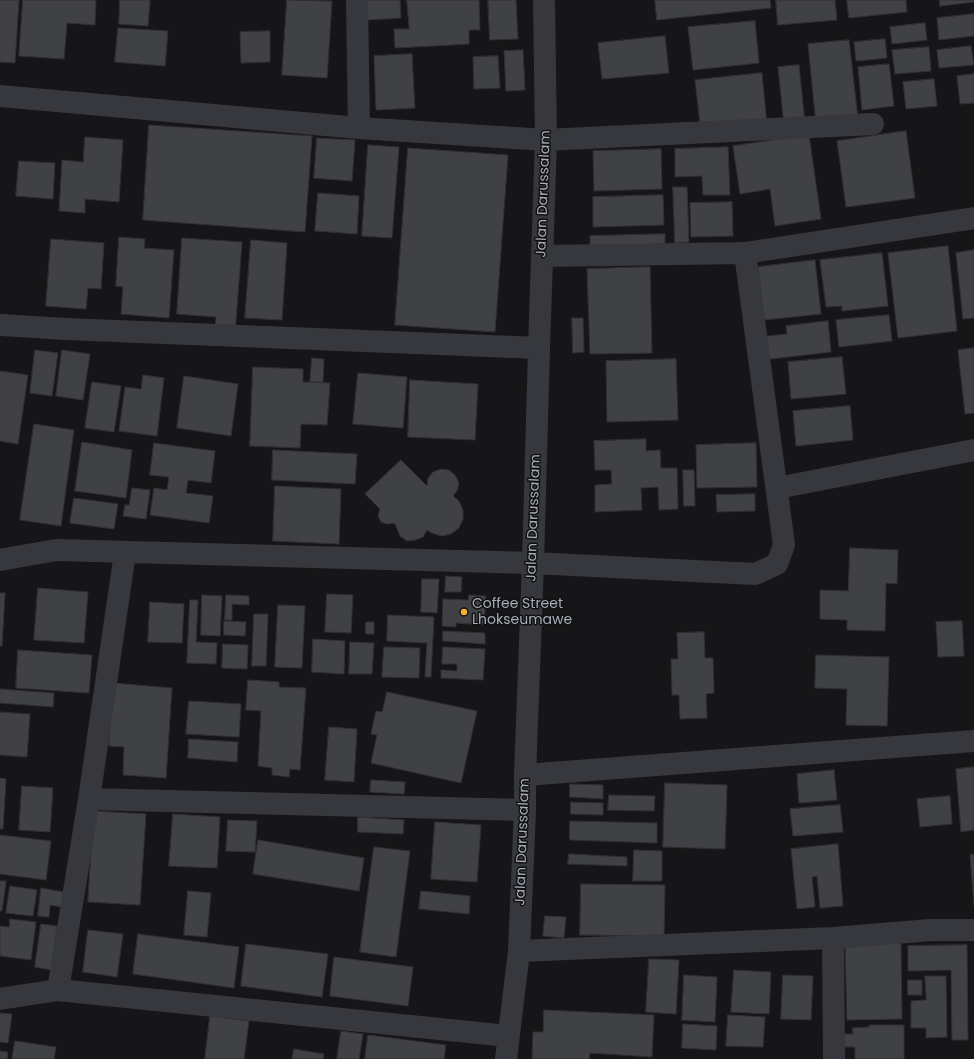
<!DOCTYPE html>
<html>
<head>
<meta charset="utf-8">
<style>
	body { margin:0 }
	canvas { display:block; background:#161618 }
</style>
</head>
<body>
<canvas width="974" height="1059"></canvas>
<script>
const context = document.querySelector('canvas').getContext('2d');
context.lineJoin = 'round';
function fill(path, color) {
  context.fillStyle = color;
  context.fill(path, 'evenodd');
}
function strokePath(path, color, width, dash) {
  context.strokeStyle = color;
  context.lineWidth = width;
  context.lineCap = dash ? 'butt' : 'round';
  context.setLineDash(dash || []);
  context.stroke(path);
}
function drawText(font, color, halo, rows, align = 'center') {
  context.font = font + ' Poppins,sans-serif';
  context.lineWidth = 3;
  context.setLineDash([]);
  context.textBaseline = 'middle';
  context.strokeStyle = halo;
  context.fillStyle = color;
  for (const [text, x, y, turn = 0] of rows) {
    context.save();
    context.translate(x, y);
    context.rotate((+turn || 0) * Math.PI / 180);
    context.textAlign = isNaN(turn) ? turn : align;
    if (halo) context.strokeText(text, 0, 0);
    context.fillText(text, 0, 0);
    context.restore();
  }
}
const building = new Path2D(`
	M0,0h19l-4,63 -15,-1z
	M23,0h73l-1,25 -28,-2 -3,36 -45,-3z
	M120,0h30l-2,26 -29,-2z
	M287,0l45,1 -5,77 -45,-3z
	M367,0h33l1,18 -33,2z
	M407,0h72l1,30h-11v14l-74,4 -1,-19h15z
	M488,0h28l2,39 -28,1z
	M655,0h115l1,8 -114,12z
	M776,0h59l2,20 -59,5z
	M847,0h59l1,12 -58,6z
	M940,0h34v2l-34,4z
	M974,14v22l-35,4 -2,-22z
	M755,21l4,42 -66,7 -5,-43z
	M925,23l2,17 -35,4 -2,-17z
	M118,28l50,3 -3,35 -50,-4z
	M270,31v31l-29,1 -1,-31z
	M665,36l4,37 -67,6 -4,-36z
	M885,39l2,19 -31,3 -2,-19z
	M849,40l9,79 -42,5 -8,-80z
	M971,46l3,19 -35,3 -2,-18z
	M929,47l2,24 -36,3 -3,-24z
	M523,50l2,40 -19,1 -2,-40z
	M412,54l3,54 -39,2 -2,-54z
	M498,56l2,32 -26,1 -1,-32z
	M889,64l5,42 -32,4 -4,-43z
	M799,65l6,58 -21,2 -6,-58z
	M762,73l5,52 -66,7 -6,-52z
	M974,74v29l-14,1 -3,-28z
	M934,79l3,27 -31,3 -3,-27z
	M149,125l163,11 -7,96 -162,-12z
	M906,131l9,67 -69,9 -9,-66z
	M809,135l12,84 -46,7 -5,-37 -30,5 -7,-48z
	M85,137l38,3 -4,62 -34,-3v14l-26,-2 3,-51 21,2z
	M317,138l38,2 -3,41 -38,-3z
	M368,145l31,2 -7,91 -30,-2z
	M728,147l2,48h-27l-1,-19 -27,1v-28z
	M408,148l100,7 -13,177 -100,-7z
	M661,149l1,40 -68,2 -1,-40z
	M19,161l36,2 -2,36 -37,-3z
	M673,187h14l2,55 -14,1z
	M318,193l41,3 -2,38 -42,-3z
	M663,195l1,30 -71,2v-30z
	M732,202l1,34 -42,1 -1,-34z
	M665,234v10l-75,3v-11z
	M119,237l26,2 -1,9 30,2 -5,68 -48,-4 2,-27 -7,-1z
	M182,238l60,4 -7,91 -20,-1 1,-15 -39,-3z
	M51,239l53,4 -3,46 -13,-1 -2,21 -40,-3z
	M251,240l36,3 -5,77 -37,-2z
	M948,246l9,85 -59,7 -10,-85z
	M974,250v68l-11,1 -7,-66z
	M882,253l6,53 -46,5v-5l-16,1 -6,-47z
	M815,260l6,54 -57,6 -6,-53z
	M650,267l2,86 -62,1 -3,-85z
	M889,315l3,26 -53,6 -3,-27z
	M572,318h11l1,34 -11,1z
	M828,321l3,31 -69,8 -3,-23 28,-3 -1,-8z
	M974,348v65l-9,1 -7,-64z
	M35,350l23,3 -6,43 -22,-3z
	M62,350l28,4 -7,46 -27,-4z
	M842,357l4,37 -55,5 -3,-37z
	M312,358l12,1 -1,23h-13z
	M676,359l2,61 -71,2 -1,-61z
	M253,367l50,2v13l27,1 -3,42 -26,-1 -1,24 -50,-2z
	M0,371l28,4 -10,69 -18,-3z
	M358,373l49,4 -4,51 -50,-4z
	M143,375l21,3 -7,58 -38,-5 6,-44 16,2z
	M184,376l54,8 -7,52 -54,-8z
	M410,380l68,4 -3,56 -67,-3z
	M92,382l29,4 -7,46 -29,-4z
	M850,406l3,34 -57,6 -3,-35z
	M34,424l40,6 -13,96 -41,-6z
	M646,439v12l14,-1 1,18h16l1,41 -19,1 -1,-23 -17,1 1,22 -47,2v-27l17,-1 -1,-14h-16l-1,-29z
	M82,442l50,8 -6,48 -51,-7z
	M154,443l61,8 -4,32 -23,-3 -2,13 27,3 -4,27 -59,-8 4,-27 13,2 2,-13 -19,-2z
	M756,443l1,44 -60,1 -1,-43z
	M273,450l84,4 -2,30 -83,-4z
	M401,460l26,26 1,-8 5,-6 8,-3 8,1 6,5 4,8 -2,8 -4,5 6,5 4,9v9l-4,9 -8,6 -10,2 -9,-3 -5,-3 -4,7 -8,3 -8,1 -7,-5 -4,-10 -2,-3 -7,1 -6,-2 -3,-6 2,-7 -15,-15z
	M683,470h11l1,36h-11z
	M275,486l66,3 -2,55 -66,-3z
	M132,488l18,2 -4,29 -23,-3 2,-11h4z
	M755,494v17l-38,1 -1,-17z
	M74,498l44,6 -4,25 -44,-6z
	M850,548l48,2 -1,34 -11,-1 -1,48 -38,-1v-10l-27,-1v-29l28,1z
	M446,576l16,1 -1,15h-16z
	M422,579h17l-2,34 -16,-1z
	M38,588l50,4 -4,51 -50,-3z
	M0,593h5l-3,53h-2z
	M327,594l26,1 -2,38 -26,-1z
	M202,595l20,1 -2,40 -19,-1z
	M226,595l23,1v9l-17,-1v16h-7z
	M469,595l17,1 -2,29 -28,-2v4l-14,-1 1,-27 25,1z
	M190,600h8l-2,42 21,1 -1,21 -29,-1z
	M150,602l34,2 -2,39 -34,-1z
	M278,605l27,1 -3,62 -27,-1z
	M254,614h14l-2,52h-14z
	M388,615l46,2 -3,60h-6l2,-34 -40,-2z
	M224,621l22,1 -1,14 -21,-1z
	M962,621l2,35 -26,1 -2,-35z
	M366,622h8v12h-8z
	M443,631l42,2v11l-42,-3z
	M704,632l1,26h8l1,35 -8,1 1,24 -27,1 -1,-24h-7l-1,-36h7l-1,-26z
	M313,639l32,2 -1,33 -32,-2z
	M350,642l24,1 -2,31h-23z
	M223,644l25,1 -1,24 -25,-1z
	M384,647l36,1 -1,30 -37,-1z
	M443,647l42,2 -2,31 -42,-2v-8l16,1v-7h-15z
	M18,650l74,5 -3,38 -73,-5z
	M816,655l73,2 -2,69 -41,-1 1,-36 -32,-1z
	M248,680l31,2v5l27,1 -6,82 -10,-1 -1,8 -17,-2v-7l-14,-2 3,-55 -15,-1z
	M113,683l59,5 -6,90 -43,-3 1,-28 -15,-1z
	M0,689l54,4 -1,14 -53,-4z
	M387,692l90,19 -16,72 -90,-20 6,-28 -6,-1 5,-23 6,1z
	M189,701l52,3 -2,33 -53,-3z
	M0,712l30,2 -3,43 -27,-2z
	M329,727l28,2 -3,53 -29,-2z
	M189,739l49,3 -1,20 -49,-4z
	M974,767v63l-13,2 -5,-63z
	M834,770l3,30 -38,3 -2,-29z
	M0,778l6,1 -3,50h-3z
	M371,780l34,2 -1,12 -34,-2z
	M665,783l62,2 -2,64 -62,-2z
	M570,784l33,1v14l-33,-2z
	M22,786l31,2 -3,44 -31,-2z
	M609,795l46,1 -1,15 -46,-1z
	M950,796l2,28 -32,3 -3,-28z
	M571,802l32,1v12l-32,-1z
	M840,805l3,27 -50,4 -3,-27z
	M94,811l52,3 -6,91 -52,-3z
	M173,814l47,3 -3,51 -48,-2z
	M358,817l46,3 -1,14 -45,-2z
	M228,820l29,1 -2,31 -29,-1z
	M570,821l87,2v20l-87,-3z
	M435,822l46,3 -4,57 -46,-3z
	M0,835l51,6 -5,39 -46,-6z
	M258,840l106,18 -5,33 -106,-17z
	M838,844l5,62 -23,2 -3,-32 -5,1 3,30 -18,2 -6,-60z
	M374,847l36,4 -14,106 -36,-5z
	M634,850l28,1v30h-29z
	M569,854l58,3v9l-59,-2z
	M974,854v52l-4,-51z
	M0,881h6l-4,30h-2z
	M581,884l84,1 -1,51 -84,-1z
	M10,886l27,4 -4,26 -27,-3z
	M41,888l23,4 -2,15 -12,-2 -1,12 -11,-1z
	M188,891l23,2 -4,44 -23,-2z
	M421,891l49,5 -1,18 -50,-5z
	M545,916l21,1 -2,21 -21,-2z
	M10,919l26,3 -5,38 -31,-4v-30l9,1z
	M41,924l16,2 -5,44 -17,-3z
	M88,930l35,4 -6,43 -34,-5z
	M138,934l101,13 -5,41 -101,-14z
	M901,943l1,76 -55,1 -2,-76z
	M246,944l82,10 -6,43 -81,-11z
	M967,945l1,95h-16l-1,-70 -43,1v-25z
	M334,957l79,10 -5,39 -78,-10z
	M649,959l30,1 -3,54 -30,-2z
	M734,970l37,2 -2,42 -38,-2z
	M684,975l33,2 -2,45 -33,-2z
	M783,975l30,1 -2,44 -30,-1z
	M925,976h21l1,61 -21,1v-10h-15v-27l15,-1z
	M908,980h14v15h-14z
	M544,1010l110,5 -2,42 -62,-4 -1,6h-57l1,-27h10z
	M0,1013l12,1 -4,29 -8,-1z
	M728,1015l37,2 -2,30 -37,-1z
	M210,1016l39,5 -5,38h-39z
	M683,1024l34,2 -1,24 -34,-2z
	M869,1025h35v34h-49v-12h-11v-13h9l-1,-6 17,-1z
	M341,1031l22,3 -4,25h-22z
	M368,1035l78,10 -2,14h-79z
	M15,1041l41,6 -2,12h-42z
	M294,1049l30,5 -1,5h-31z
	M0,1051l8,1 -1,7h-7z`);
fill(building, '#404145');
strokePath(building, '#303034', 1);
strokePath(new Path2D(`
	M357,0l2,128
	M0,96l359,32 187,12 327,-16
	M542,256l203,-3 229,-35
	M0,325l66,4 473,19
	M777,488l197,-38
	M0,560l56,-10 477,13 222,11 22,-10 7,-19 -39,-292
	M525,775l449,-34
	M89,799l436,11
	M833,938l1,121
	M519,951l314,-13 98,-8h43
	M58,990l31,-191 36,-246
	M0,999l58,-9 450,46
	M506,1059l13,-108 6,-141v-35l8,-212 6,-215 7,-208 -2,-140`), '#37383d', 22);
for (const [x, y, r, color] of [
	[464,612,4,"#f2b134"]
]) {
  const dot = new Path2D();
  dot.arc(x, y, r, 0, 2 * Math.PI);
  context.fillStyle = color;
  context.fill(dot);
  strokePath(dot, '#111113', 1.5);
}
drawText('14px', '#a8adb8', '#111113', [
	["Jalan Darussalam",544,194,-88],
	["Jalan Darussalam",534,518,-88],
	["Jalan Darussalam",523,842,-88]
]);
drawText('14px', '#a8adb8', '#111113', [
	["Coffee Street",472,604],
	["Lhokseumawe",472,620]
], 'left');
</script>
</body>
</html>
